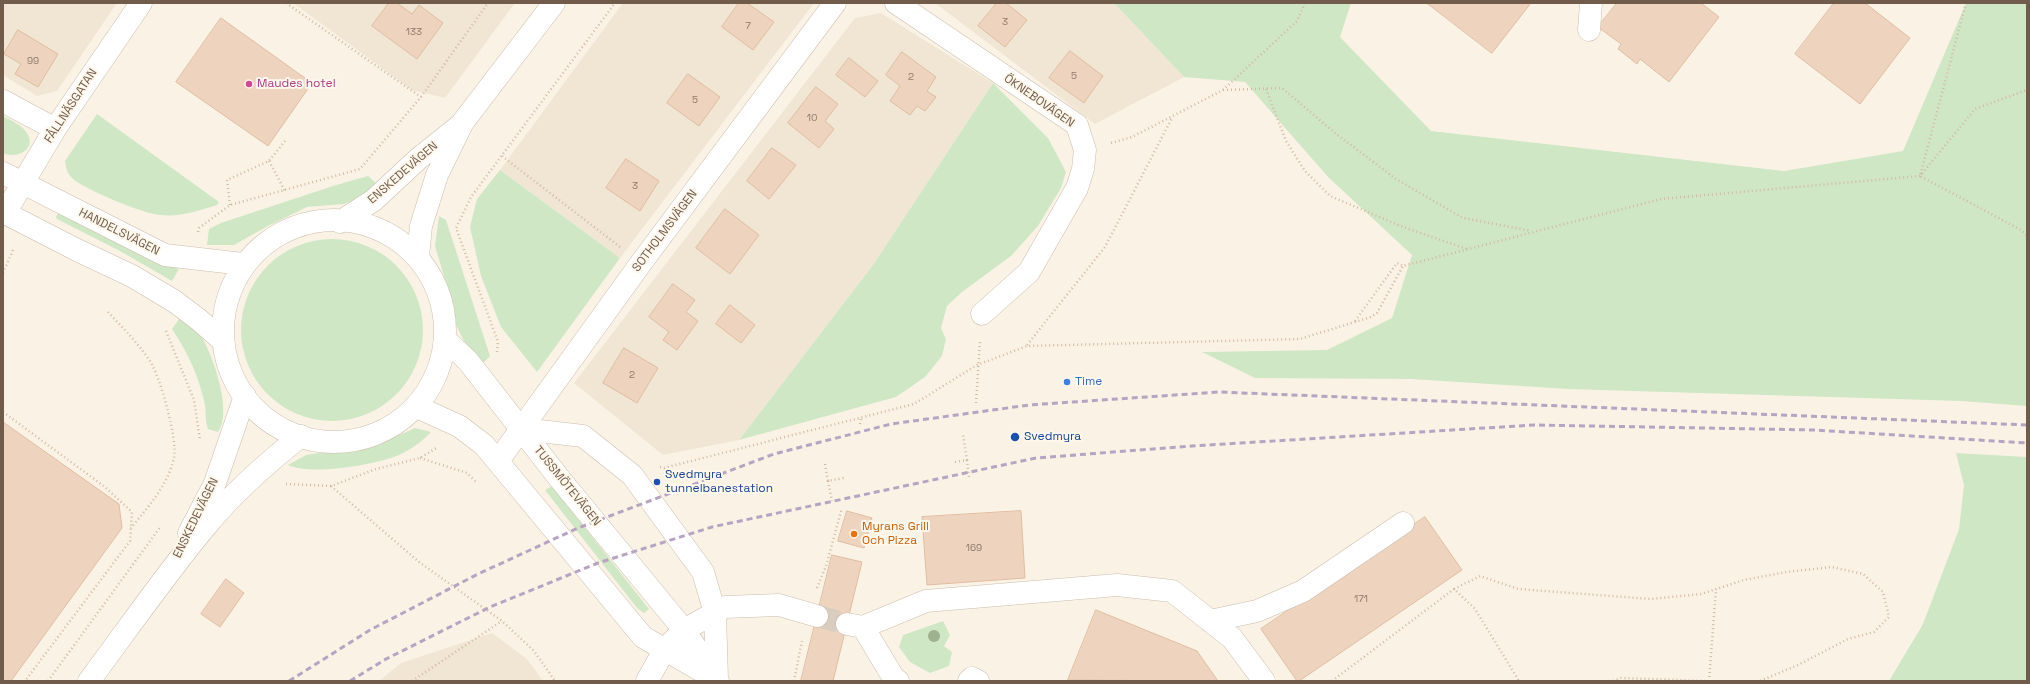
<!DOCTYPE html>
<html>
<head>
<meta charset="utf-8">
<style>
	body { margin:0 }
	#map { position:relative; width:2030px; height:684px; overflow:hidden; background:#faf3e5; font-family:"Space Grotesk",sans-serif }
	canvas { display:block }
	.frame { position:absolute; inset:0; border:4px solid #715c4c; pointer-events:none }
</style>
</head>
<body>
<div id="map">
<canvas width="2030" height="684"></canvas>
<div class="frame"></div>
</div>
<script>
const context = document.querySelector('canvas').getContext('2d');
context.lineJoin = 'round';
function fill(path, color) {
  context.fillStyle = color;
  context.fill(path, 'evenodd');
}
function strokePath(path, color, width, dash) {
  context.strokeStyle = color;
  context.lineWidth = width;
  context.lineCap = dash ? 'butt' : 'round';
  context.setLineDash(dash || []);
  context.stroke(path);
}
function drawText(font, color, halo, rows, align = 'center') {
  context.font = font + ' "Space Grotesk",sans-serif';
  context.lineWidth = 4;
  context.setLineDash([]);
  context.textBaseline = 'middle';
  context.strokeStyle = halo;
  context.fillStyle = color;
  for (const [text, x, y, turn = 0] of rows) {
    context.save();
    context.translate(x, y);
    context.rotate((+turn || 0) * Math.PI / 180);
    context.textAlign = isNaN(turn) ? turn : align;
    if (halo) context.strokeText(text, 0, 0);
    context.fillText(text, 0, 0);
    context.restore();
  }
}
fill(new Path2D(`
	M3,3h114l-60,88 -20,5 -34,-21z
	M293,3h222l-70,95 -33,-8z
	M623,3h191l-194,255 -120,-88z
	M935,3h179l70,74 -89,47z
	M881,13l112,70 -120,182 -134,175 -76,15 -89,-72 281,-365z
	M492,633l35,26 16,22h-164l22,-18z`), '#f1e6d4');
fill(new Path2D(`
	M1114,3h237l-11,34 91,94 353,40 119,-20 63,-148h61v403l-66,-5 -393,-12 -157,-10 -156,-1 -53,-26 125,-2 65,-32 20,-63 -84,-78 -83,-95 -61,-5z
	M993,83l55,55 18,34 -5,16 -23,38 -27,30 -49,36 -15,14 -6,22 5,11 -4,17 -17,21 -29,20 -157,43 134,-175z
	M97,114l122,88 -2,3c-19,6 -37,12 -57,10 -16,-1 -77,-26 -88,-37 -5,-5 -6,-10 -7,-17z
	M3,116c9,5 20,9 25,19 8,16 -13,24 -25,18z
	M500,170l120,88 -83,114 -36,-45 -20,-51 -11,-49 7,-28z
	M368,176l9,8 -17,14 -16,6 -37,3 -39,19 -34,19h-27l2,-16 12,-6 115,-38z
	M58,213l91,46 30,10 -7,12 -52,-30 -63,-32 -1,-2z
	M439,216l7,4 44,136 -7,7 -18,-20 -11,-22 -2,-18 -17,-57z
	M241 330a91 91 0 1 1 182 0a91 91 0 1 1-182 0Z
	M182,315c6,6 14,13 19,21 12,19 32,76 17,96l-10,-3c-3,-8 -2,-16 -3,-24 -6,-28 -17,-52 -33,-76z
	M415,428l16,4c-8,9 -21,18 -32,23 -24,10 -88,21 -111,10l18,-10 78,-13z
	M1956,453l71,4v224h-138l34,-57 36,-95 5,-44z
	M552,486l97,123 -5,4 -7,-5 -92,-118z
	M943,621l7,14 -6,11 8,6 -3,14 -19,7 -20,-11 -11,-15 4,-12z`), '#d0e7c5');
const building = new Path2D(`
	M389,3h8l15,11 7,-9 24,18 -26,36 -45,-33z
	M739,3h8l27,19 -21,28 -31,-23z
	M997,3h9l21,17 -22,27 -27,-21z
	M1427,3h104l-39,50z
	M1617,3h84l18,14 -50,65 -29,-23 -3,5 -19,-15 3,-5 -23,-17z
	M1834,3h31l45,35 -50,66 -65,-50z
	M221,18l91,65 -44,63 -92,-64z
	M18,30l40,24 -20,33 -23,-13 6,-10 -17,-10z
	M1070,51l33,25 -19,27 -35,-25z
	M902,52l34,25 -9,14 9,6 -11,14 -8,-5 -7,9 -20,-14 10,-15 -14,-11z
	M849,58l29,23 -13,16 -29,-22z
	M688,74l32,23 -21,29 -32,-23z
	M816,87l22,17 -13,17 9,8 -15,19 -31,-25z
	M772,148l24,17 -27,34 -22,-18z
	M626,159l33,22 -19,30 -34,-23z
	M725,209l34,26 -29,39 -34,-26z
	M673,284l22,16 -9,12 12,9 -21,29 -14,-10 6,-8 -20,-15z
	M730,305l25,20 -14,18 -25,-19z
	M624,348l34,20 -21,35 -34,-20z
	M3,422l116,82 3,24 -111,153h-8z
	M847,511l25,7 -8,30 -26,-7z
	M1021,511l4,67 -98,7 -5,-68z
	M1425,517l37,53 -163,111h-2l-36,-52z
	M832,555l30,7 -29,119h-32z
	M226,579l18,14 -24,34 -19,-13z
	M1096,610l101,41 21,30 -150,-1z`);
fill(building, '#eed4bf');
strokePath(building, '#dfbca0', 1);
strokePath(new Path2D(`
	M817,616l30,8`), '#d8cdbf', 22, [22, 11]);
const minor = new Path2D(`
	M896,3l181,122 8,25 -2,19 -6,19 -48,84 -47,42
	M1589,30l2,-27
	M3,101l52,28
	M3,173l162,82 78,9
	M3,212l74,38 55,26 42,25 24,18 24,21
	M5,213l50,-84 86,-126
	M223 331a111 111 0 1 1 222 0a111 111 0 1 1-222 0Z
	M340,222l34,-22 44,-41 40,-32
	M418,257l3,-31 16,-51 26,-53 91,-119
	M449,343l19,18 91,117 125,152 34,51
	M417,407l42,19 25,19 159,192 71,41
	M522,429l61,7 49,39 71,97 12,41 2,66
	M498,461l143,-198 194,-260
	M189,533l26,-50 30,-87
	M1210,621l47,-10 46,-20 100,-68
	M847,624l16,3 30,50 5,4
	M863,627l63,-26 191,-16 55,6 60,47 32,43
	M89,681c39,-52 76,-106 117,-155 27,-33 62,-64 95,-90
	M647,681l18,-32 19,-19 41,-23 54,-2 38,11
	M969,681l3,-3 6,3`);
strokePath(minor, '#cbbcac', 23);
strokePath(new Path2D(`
	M286,3l135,94
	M1966,3l-46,173 101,54 6,6
	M1266,89l20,52 19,30 25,25 73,31 64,22
	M1223,90l59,-2 53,45 61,46 67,39 68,13
	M1111,143l21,-6 91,-47 74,-69 8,-18
	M502,156l118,91
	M269,161l16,30
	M230,205l-3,-25 42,-19 16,-20
	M198,232l1,-4 31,-23 130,-36 61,-72 67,-94
	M3,273l11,-25
	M108,312c15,16 30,31 42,49 10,15 28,79 24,97 -6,27 -26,49 -43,70
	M1355,321l42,-58 6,3 258,-67 259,-23 55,-67 52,-19
	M166,331l28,69 6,40
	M1027,345l78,-98 67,-129
	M497,352l1,-10 -42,-114 15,-31 144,-194
	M976,403l4,-62
	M3,412l102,75 27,25 -2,29 -105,140
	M860,424l1,-5
	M420,458l47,15 10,10
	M967,460l2,17
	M955,462l12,-2 -4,-25
	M825,464l3,17 16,-3
	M660,467l4,1 250,-64 63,-39 50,-19 273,-7 71,-22 6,-4 26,-47
	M828,481l4,20
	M286,484l45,2 45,-17 44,-11 18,-11
	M331,486l88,76 83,59 32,30 21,30
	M817,588l9,-22 16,-58
	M1454,589l26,-13 38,13 133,10 50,-5 43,-14 42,-8 46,-5 31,7 20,18 6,25 -15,15 -26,7 -50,26 -38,16
	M48,681l113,-155
	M412,681l90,-60
	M794,681l8,-40
	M1332,681l122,-92 21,20 44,72
	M1613,681l8,-3 85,3
	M1709,681l7,-92`), '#d2b8a2', 2.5, [1, 3]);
strokePath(minor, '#fff', 22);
strokePath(new Path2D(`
	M289,681l81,-51 108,-56 100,-46 196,-74 117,-30 138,-19 190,-13 808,33
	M350,681l36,-22 104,-52 108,-44 114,-36 324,-69 156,-12 342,-21 280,5 213,13`), '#b7a4c3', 3, [6, 4]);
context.fillStyle = '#9fb28f';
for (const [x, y] of [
	[934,636]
]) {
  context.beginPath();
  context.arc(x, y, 6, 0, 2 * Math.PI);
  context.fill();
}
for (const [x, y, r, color] of [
	[249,84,4,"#d1479c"],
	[1067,382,4,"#3f7fe0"],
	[1015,437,5,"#1a4fb4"],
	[657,482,4,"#1a4fb4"],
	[854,534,4,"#e8710a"]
]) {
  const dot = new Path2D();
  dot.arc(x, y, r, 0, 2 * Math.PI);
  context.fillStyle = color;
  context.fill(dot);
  strokePath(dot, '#fef7eb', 1.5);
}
drawText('10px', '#907a69', null, [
	["3",1005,22],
	["7",748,26],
	["133",414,32],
	["99",33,61],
	["5",1074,76],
	["2",911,77],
	["5",695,100],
	["10",812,118],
	["3",635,186],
	["2",632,375],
	["169",974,548],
	["171",1361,599]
]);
drawText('12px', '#b23c85', '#fef7eb', [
	["Maudes hotel",257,84]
], 'left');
drawText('12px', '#715c4c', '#fef7eb', [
	["ÖKNEBOVÄGEN",1039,101,35],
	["FÅLLNÄSGATAN",71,106,-57],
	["ENSKEDEVÄGEN",403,173,-41],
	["SOTHOLMSVÄGEN",665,231,-53],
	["HANDELSVÄGEN",119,232,27],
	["TUSSMÖTEVÄGEN",567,486,51],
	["ENSKEDEVÄGEN",196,518,-64]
]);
drawText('12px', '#366cbe', '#fef7eb', [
	["Time",1075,382]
], 'left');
drawText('12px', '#164399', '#fef7eb', [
	["Svedmyra",1024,437],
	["Svedmyra",665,475],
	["tunnelbanestation",665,489]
], 'left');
drawText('12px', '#c56008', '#fef7eb', [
	["Myrans Grill",862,527],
	["Och Pizza",862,541]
], 'left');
</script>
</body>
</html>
